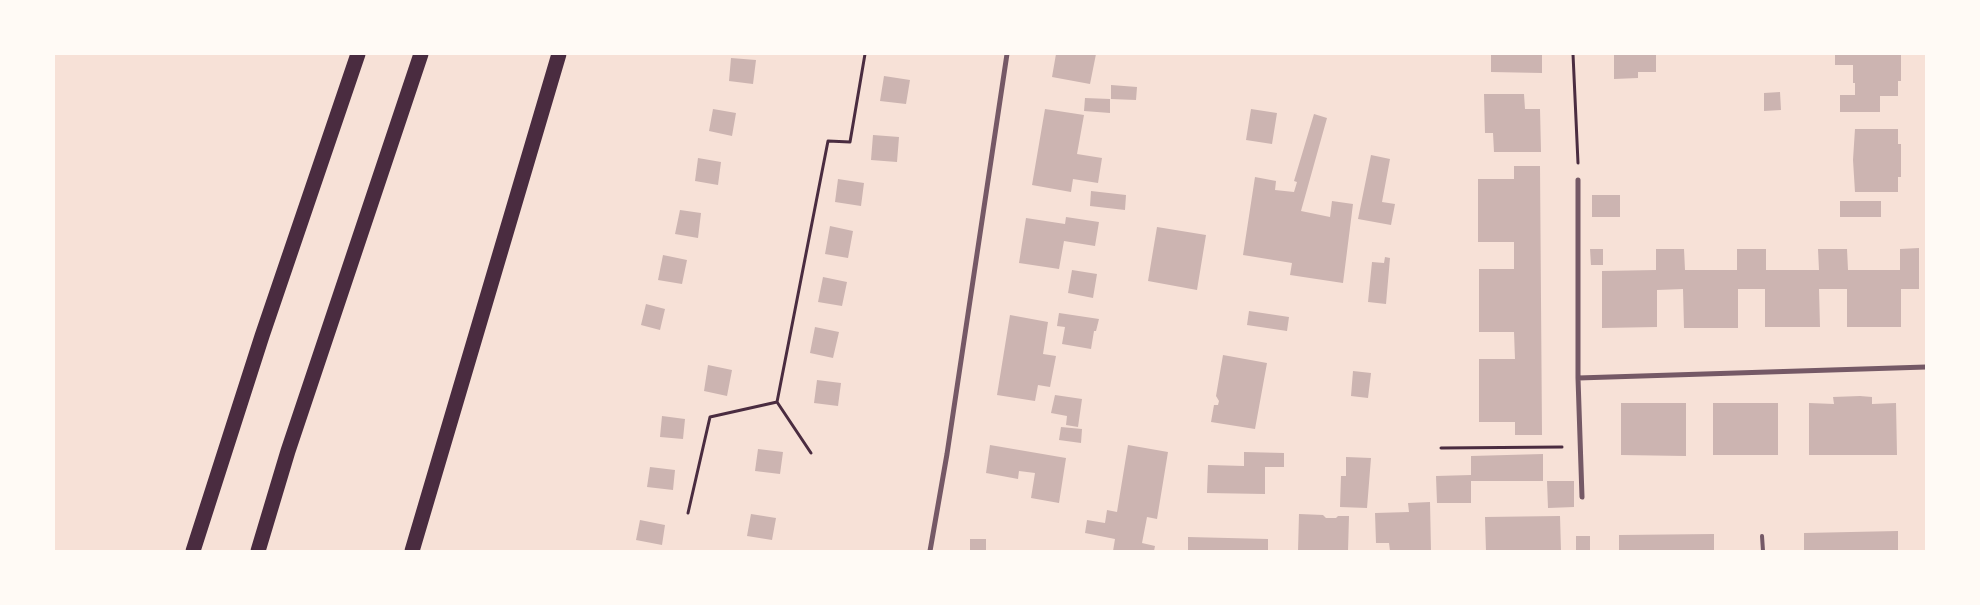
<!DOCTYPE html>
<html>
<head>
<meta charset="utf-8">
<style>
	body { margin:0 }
	#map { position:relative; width:1980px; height:605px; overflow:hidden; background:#f7e1d7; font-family:"DejaVu Sans",sans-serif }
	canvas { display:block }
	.frame { position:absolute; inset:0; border:55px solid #fffaf5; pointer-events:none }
</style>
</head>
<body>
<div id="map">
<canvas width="1980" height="605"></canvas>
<div class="frame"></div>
</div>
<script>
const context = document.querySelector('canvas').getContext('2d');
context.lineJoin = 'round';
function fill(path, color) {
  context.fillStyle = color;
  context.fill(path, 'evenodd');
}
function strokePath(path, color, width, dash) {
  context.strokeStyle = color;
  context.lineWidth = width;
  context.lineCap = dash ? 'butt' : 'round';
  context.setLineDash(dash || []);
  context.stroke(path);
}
fill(new Path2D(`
	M1056,54h40l-6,30 -38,-7z
	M1491,54h51v19l-51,-1z
	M1614,54h42v18h-18v6l-24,1z
	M1835,54h66v27h-3v15h-18v16h-40v-17h15v-12h-2v-18h-18z
	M731,58l25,2 -3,24 -24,-3z
	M884,76l26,4 -4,24 -26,-3z
	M1111,85l26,2 -1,13 -25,-1z
	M1780,92l1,18 -17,1v-18z
	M1484,94h40l1,15h15l1,43h-47l-1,-19h-8z
	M1085,98l25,1v14l-26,-2z
	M713,109l23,4 -4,23 -23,-5z
	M1045,109l39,6 -7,39 25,4 -4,25 -25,-4 -2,13 -39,-7z
	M1251,109l26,4 -5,31 -26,-4z
	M1314,114l13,4 -26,93 29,6 2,-16 21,3 -10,79 -53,-8 2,-12 -49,-8 12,-78 21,4 -1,9 19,2 3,-10 -3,-1z
	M1855,129h43v15h3v33h-3v15h-43l-2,-32z
	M873,135l26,2 -2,25 -26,-2z
	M1371,155l19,4 -8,43 13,2 -4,21 -33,-6z
	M698,158l23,4 -3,23 -23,-4z
	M1514,166h26l2,269h-27v-13h-36v-63h36l-1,-27h-35v-63h35v-27h-36v-63h36z
	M838,179l26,4 -3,23 -26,-4z
	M1091,191l35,4 -1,15 -35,-4z
	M1592,195h28v22h-28z
	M1840,201h41v16h-41z
	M680,210l21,3 -3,25 -23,-4z
	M1066,217l33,5 -4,24 -31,-5 -5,28 -40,-6 7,-45 39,6z
	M830,226l23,5 -5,27 -23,-4z
	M1157,227l49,8 -9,55 -49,-9z
	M1919,248v41h-18v38h-54v-38h-28l1,38h-55v-38h-27v39h-54l-1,-39 -26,1v37l-55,1v-57l54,-1v-21h28l1,21h52v-21h29v21h53l-1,-21h29l1,21h52v-21z
	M1590,249h13v16h-12z
	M663,255l24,5 -5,24 -24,-4z
	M1385,257l5,1 -4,46 -18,-2 4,-40 12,1z
	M1072,270l25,4 -4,24 -25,-5z
	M823,277l24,5 -5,24 -24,-4z
	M646,304l19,5 -5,21 -19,-5z
	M1249,311l40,6 -2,14 -40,-6z
	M1059,313l40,6 -3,12h-2l-3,18 -29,-5 3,-17 -8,-1z
	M1010,315l38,7 -5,32 13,2 -6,31 -12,-2 -3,16 -38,-6z
	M815,327l24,5 -6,26 -23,-5z
	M1223,355l44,8 -12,66 -44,-7 3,-17h4l1,-4 -3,-5z
	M708,365l24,5 -5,26 -23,-5z
	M1353,371l18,2 -3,25 -17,-2z
	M817,380l24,3 -3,23 -24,-3z
	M1055,395l27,4 -4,28 -12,-2 1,-9 -16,-3z
	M1860,396l12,1v7l24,-1 1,52h-88v-52l25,1 -1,-7z
	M1621,403h65v53l-65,-1z
	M1713,403h65v52h-65z
	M662,416l23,3 -2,20 -23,-2z
	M1061,427l21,2 -1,14 -22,-3z
	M990,445l76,13 -7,45 -28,-5 4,-25 -16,-2 -1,8 -32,-6z
	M1128,445l40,7 -11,67 -10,-2 -5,26 13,3 -1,5h-41l2,-12 -30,-6 2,-13 18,3 2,-13 10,2z
	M758,449l25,3 -3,22 -25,-3z
	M1244,452l40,1v14h-19v27l-58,-1 1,-28 36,1z
	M1543,454v27h-72v22h-34l-1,-27 35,-1v-19z
	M1346,457l25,1 -4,50 -27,-1 1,-31h5z
	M650,467l25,3 -2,20 -26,-3z
	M1547,481h27v26l-26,1z
	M1430,502l1,49h-41l-1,-8h-13l-1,-30 34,-1 -1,-9z
	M751,514l25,4 -4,22 -25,-4z
	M1299,514l24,1 3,3h10l2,-2h11l-1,35h-50z
	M1560,516l1,35h-75l-1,-34z
	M640,520l25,5 -3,20 -26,-5z
	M1898,531v20h-94v-18z
	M1714,534v17h-95v-16z
	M1576,536h14v15h-14z
	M1188,537l80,2v12h-80z
	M970,539h16v12h-16z`), '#ccb4b1');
strokePath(new Path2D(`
	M1573,54l5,109
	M1441,448l121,-1
	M811,453l-34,-51 51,-261 22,1 15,-88
	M688,513l22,-96 67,-15`), '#4a2c40', 3);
strokePath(new Path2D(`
	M1762,536l1,15`), '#755966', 4);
strokePath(new Path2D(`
	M1578,180v198l348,-11
	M1578,378l4,119
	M930,551l17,-97 60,-400`), '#755966', 5);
strokePath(new Path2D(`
	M193,551l69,-215 96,-282
	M258,551l30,-100 133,-397
	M412,551l147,-497`), '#4a2c40', 15);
</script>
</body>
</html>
